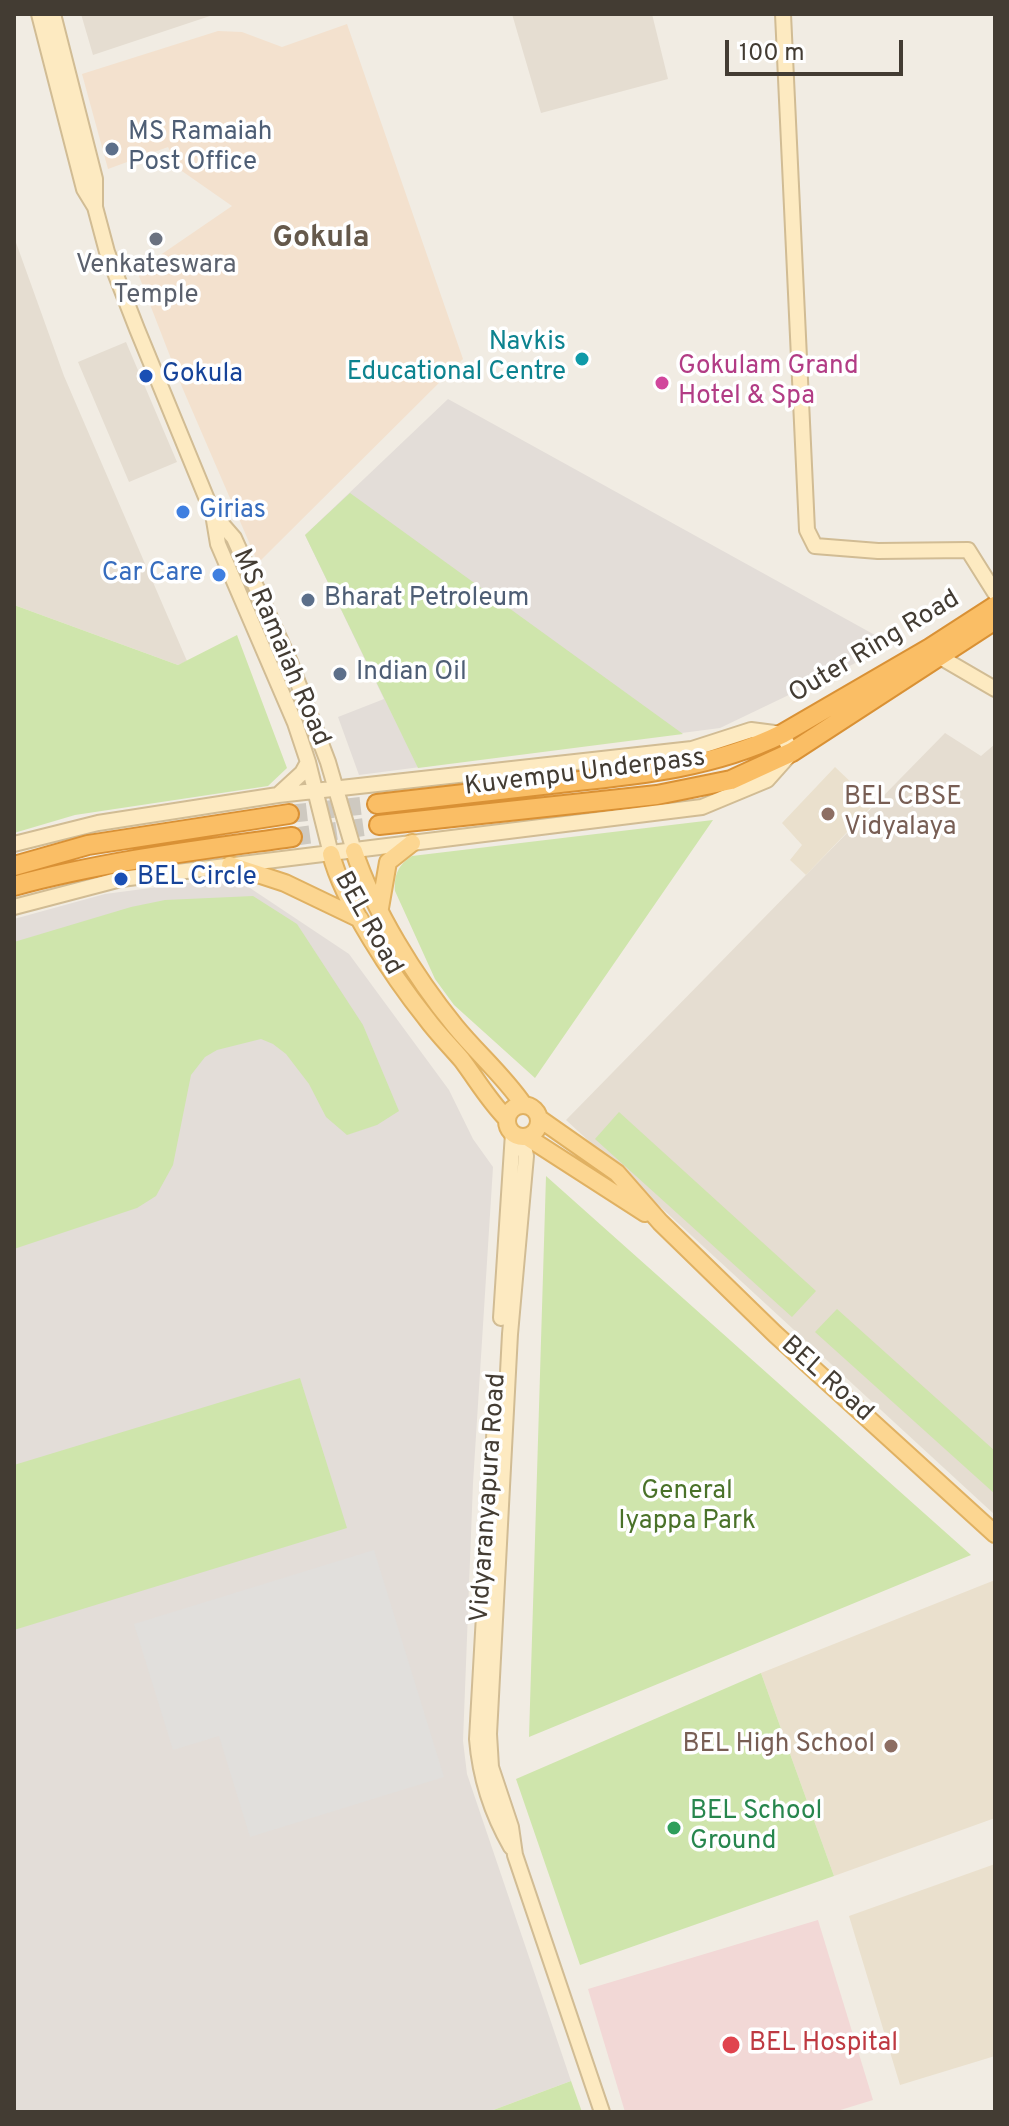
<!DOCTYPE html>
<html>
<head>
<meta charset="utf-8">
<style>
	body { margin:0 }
	#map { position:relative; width:1009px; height:2126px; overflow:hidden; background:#f1ece3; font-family:Overpass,sans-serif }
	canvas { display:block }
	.frame { position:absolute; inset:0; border:16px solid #433c33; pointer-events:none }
	.scale { position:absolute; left:725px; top:40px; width:178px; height:36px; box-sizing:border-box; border:4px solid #433c33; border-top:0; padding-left:10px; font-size:24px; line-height:28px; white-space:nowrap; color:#433c33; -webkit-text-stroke:6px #fff; paint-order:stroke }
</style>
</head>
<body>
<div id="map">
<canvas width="1009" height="2126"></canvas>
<div class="frame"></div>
<div class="scale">100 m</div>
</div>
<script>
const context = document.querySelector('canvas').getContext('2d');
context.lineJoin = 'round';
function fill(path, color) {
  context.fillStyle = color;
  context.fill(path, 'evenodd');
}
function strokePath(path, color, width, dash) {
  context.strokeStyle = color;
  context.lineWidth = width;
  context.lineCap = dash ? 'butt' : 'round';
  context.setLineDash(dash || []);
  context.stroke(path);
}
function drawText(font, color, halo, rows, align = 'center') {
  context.font = font + ' Overpass,sans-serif';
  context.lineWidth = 7;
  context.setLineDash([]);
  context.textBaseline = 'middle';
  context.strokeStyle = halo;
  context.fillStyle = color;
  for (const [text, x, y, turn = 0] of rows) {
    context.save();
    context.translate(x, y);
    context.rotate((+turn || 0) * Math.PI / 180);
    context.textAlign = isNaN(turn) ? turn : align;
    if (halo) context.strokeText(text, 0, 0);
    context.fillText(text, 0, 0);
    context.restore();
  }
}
fill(new Path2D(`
	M81,14h135l-123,41z
	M512,14h140l16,65 -127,34z
	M14,237l50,139 123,285 -9,4 -164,-60z
	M126,342l51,120 -48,20 -51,-120z
	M945,733l36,23 14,-12v771l-429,-395z`), '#e5ddd1');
fill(new Path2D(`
	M347,24l116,335 -205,204 -76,-176 -45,-116 95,-65 -53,-37 -11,-22 -60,22 -26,-95 136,-43 24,1 40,15z`), '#f3e1ce');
fill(new Path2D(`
	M448,399l445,246 -173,83 -361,47 -21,-58 46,-18 -79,-164z
	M219,879l22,3 108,72 100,136 24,49 20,28 -20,316 -10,258 4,33 104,307 -83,31h-474v-1193l91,-25z`), '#e3ddd8');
fill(new Path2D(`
	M835,767l39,37 -68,71 -16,-15 12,-15 -20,-22z
	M995,1580v238l-161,58 -73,-203z
	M995,1864v192l-95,29 -51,-169z`), '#eae0cd');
fill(new Path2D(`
	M818,1920l55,180 -39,12h-209l-37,-123z`), '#f2d8d6');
fill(new Path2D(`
	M350,493l333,241 -265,34 -113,-233z
	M14,605l164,60 59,-30 50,133 -19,18 -193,29 -61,18z
	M713,820l-178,258 -81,-73 -19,-26 -40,-88c-1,-16 3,-26 17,-35z
	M253,896l44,28 66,101 36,86 -22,14 -30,10 -21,-18 -17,-33 -23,-30 -13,-10 -12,-5 -44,11 -12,7 -14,18 -18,90 -17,31 -19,12 -123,41v-307l117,-35 34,-7z
	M619,1112l197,179 -24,26 -197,-178z
	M546,1176l425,379 -442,182z
	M837,1309l158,142v43l-180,-162z
	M300,1378l47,150 -333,102v-165z
	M761,1673l73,203 -254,89 -64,-186z
	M571,2081l11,31h-94z`), '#cfe5ac');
fill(new Path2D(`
	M374,1550l70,227 -194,60 -31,-101 -46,14 -39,-126z`), '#e1dfdc');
strokePath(new Path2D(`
	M289,814l88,-10
	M292,837l87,-12`), '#cec9c0', 18, [18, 9]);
const secondary = new Path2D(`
	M39,14l45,175 11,18 12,45 30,77 76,185 5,30 77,179 13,39 23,92
	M53,14l42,165v28
	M783,14l24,516 8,16 63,5 90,-1 27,43
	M214,515l20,23 56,124 38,100 26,89
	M940,657l55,32
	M278,795l24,-22 6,-11
	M14,844l84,-21 180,-28 414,-46 59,-19 31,4 10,18 -25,28 -65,27 -581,72 -107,28
	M522,1137l4,19 -16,178 -21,400 2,33 20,60 4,28 87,257
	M501,1318l12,-185
	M496,1403l-19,336c3,38 15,75 34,108`);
const primary = new Path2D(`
	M354,851c20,60 61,126 101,175 22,27 48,49 68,78
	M331,854c12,48 63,124 95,164 11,15 24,28 36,42 15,20 27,41 45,59
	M230,865l55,18 75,36
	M380,908l8,-46 24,-19
	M507 1121a16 16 0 1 1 32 0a16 16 0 1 1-32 0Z
	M540,1119l77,54 43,49 115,112 220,200
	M527,1137l118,76`);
const highway = new Path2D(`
	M377,804c61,-7 122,-14 183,-21 76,-8 153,-15 222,-49l148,-86 65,-42
	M379,825l278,-30 74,-15 61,-28 203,-132
	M14,866l74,-21 201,-31
	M14,886c91,-25 185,-36 278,-49`);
strokePath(secondary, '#d1bc94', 18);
strokePath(primary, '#e0b162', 20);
strokePath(highway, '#d99135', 22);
strokePath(secondary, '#fdeac1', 14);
strokePath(primary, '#fcd691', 16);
strokePath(highway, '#fabe65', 18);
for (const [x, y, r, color] of [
	[112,149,8,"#5c6f8a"],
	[156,239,8,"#6b7280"],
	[582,359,8,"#0f9aa8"],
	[146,376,8,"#1a4fb4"],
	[662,383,8,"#d1479c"],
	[183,512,8,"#3f7fe0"],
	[219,575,8,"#3f7fe0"],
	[308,600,8,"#5c6f8a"],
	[340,674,8,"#5c6f8a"],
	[828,814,8,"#8d6e63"],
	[121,879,8,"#1a4fb4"],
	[891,1746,8,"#8d6e63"],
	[674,1828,8,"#2e9e5b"],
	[731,2045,10,"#e0444e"]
]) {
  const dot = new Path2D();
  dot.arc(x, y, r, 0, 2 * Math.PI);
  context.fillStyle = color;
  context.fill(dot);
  strokePath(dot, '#fff', 3);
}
drawText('26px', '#4e5e75', '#fff', [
	["MS Ramaiah",128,134],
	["Post Office",128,164],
	["Bharat Petroleum",324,600],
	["Indian Oil",356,674]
], 'left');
drawText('26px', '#5b616d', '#fff', [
	["Venkateswara",156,267],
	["Temple",156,297]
]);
drawText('26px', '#0d838f', '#fff', [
	["Navkis",566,344],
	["Educational Centre",566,374]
], 'right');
drawText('26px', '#b23c85', '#fff', [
	["Gokulam Grand",678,368],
	["Hotel & Spa",678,398]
], 'left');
drawText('26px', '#164399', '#fff', [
	["Gokula",162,376],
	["BEL Circle",137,879]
], 'left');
drawText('26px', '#366cbe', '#fff', [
	["Girias",199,512],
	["Car Care",203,575,"right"]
], 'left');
drawText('26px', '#433c33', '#fff', [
	["MS Ramaiah Road",280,648,67],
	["Outer Ring Road",875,648,-31],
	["Kuvempu Underpass",585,774,-7],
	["BEL Road",367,924,61],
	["BEL Road",826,1380,42],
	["Vidyaranyapura Road",490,1498,-86]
]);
drawText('26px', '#785e54', '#fff', [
	["BEL CBSE",844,799],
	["Vidyalaya",844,829],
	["BEL High School",875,1746,"right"]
], 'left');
drawText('26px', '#4a7229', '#fff', [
	["General",687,1493],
	["Iyappa Park",687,1523]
]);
drawText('26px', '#27864d', '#fff', [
	["BEL School",690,1813],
	["Ground",690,1843]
], 'left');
drawText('26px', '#be3a42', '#fff', [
	["BEL Hospital",749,2045]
], 'left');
drawText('bold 30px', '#65594b', '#fff', [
	["Gokula",321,240]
]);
</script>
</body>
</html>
